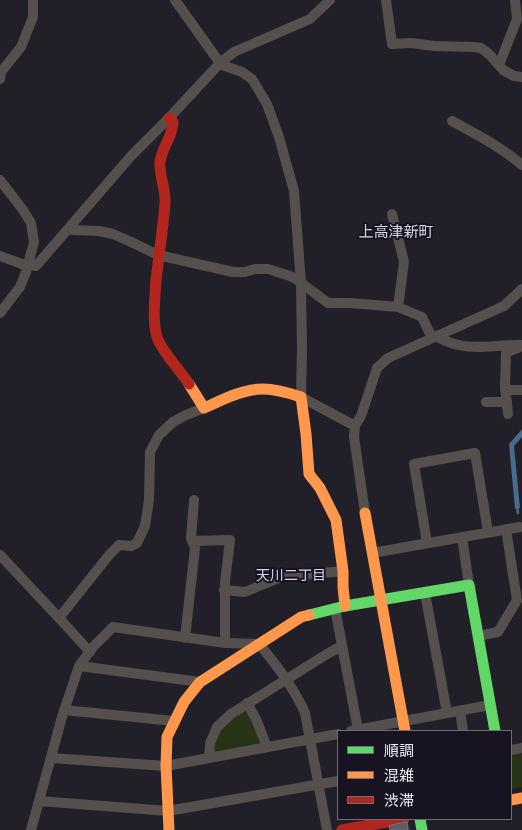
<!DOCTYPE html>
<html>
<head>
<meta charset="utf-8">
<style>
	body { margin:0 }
	#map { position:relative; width:522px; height:830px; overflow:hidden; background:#212028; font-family:Lato,"Noto Sans JP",sans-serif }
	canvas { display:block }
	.legend { position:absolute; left:337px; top:730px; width:175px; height:90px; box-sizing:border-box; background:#171321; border:1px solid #6f6b78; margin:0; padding:6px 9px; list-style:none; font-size:15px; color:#f2f0fa }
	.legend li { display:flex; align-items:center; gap:10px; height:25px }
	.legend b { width:25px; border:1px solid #6f6b78 }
</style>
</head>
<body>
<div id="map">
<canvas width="522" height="830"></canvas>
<ul class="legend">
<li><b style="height:6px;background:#63d668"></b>順調</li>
<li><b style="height:6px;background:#ff974d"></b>混雑</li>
<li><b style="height:6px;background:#b3261e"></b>渋滞</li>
</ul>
</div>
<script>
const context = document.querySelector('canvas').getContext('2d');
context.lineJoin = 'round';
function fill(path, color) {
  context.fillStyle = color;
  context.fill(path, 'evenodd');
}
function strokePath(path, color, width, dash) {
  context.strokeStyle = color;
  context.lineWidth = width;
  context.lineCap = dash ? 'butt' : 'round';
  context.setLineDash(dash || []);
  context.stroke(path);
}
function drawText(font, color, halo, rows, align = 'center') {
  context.font = font + ' Lato,"Noto Sans JP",sans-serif';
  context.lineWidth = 4;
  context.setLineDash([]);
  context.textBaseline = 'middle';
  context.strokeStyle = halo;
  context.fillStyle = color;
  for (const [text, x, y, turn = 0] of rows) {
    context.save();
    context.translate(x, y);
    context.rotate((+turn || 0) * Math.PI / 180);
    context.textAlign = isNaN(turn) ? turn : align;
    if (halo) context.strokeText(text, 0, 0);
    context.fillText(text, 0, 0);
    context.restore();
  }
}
fill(new Path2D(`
	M248,709l13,35 -46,9 -2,-3 3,-13 12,-17z
	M511,753l11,1v33l-11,2z`), '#263317');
fill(new Path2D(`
	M522,429v8l-8,9 6,62 -5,1 -6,-65z`), '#486a8e');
strokePath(new Path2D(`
	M517,505l1,8`), '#486a8e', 2.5);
strokePath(new Path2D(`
	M175,0l45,63 2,2 20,7 10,7 15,25 12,33 15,54 7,92 1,67 -1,47 54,29
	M386,0l6,44 20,-1 22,3 40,1 7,1 9,7 13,15 11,6 8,1
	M499,65l18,-46 -2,-19
	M0,79l1,-7 20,-25 12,-30v-17
	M452,121c24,13 49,26 70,44
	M0,180l23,30 8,13 3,19 -8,30 -6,15 -20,26
	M392,214l12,48 -6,45
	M69,228l3,2 27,1 14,3 16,7 29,14 75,17h12l10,-3h13l22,7 6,3 32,24h22l48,4 24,10 10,21
	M0,256l22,8 14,2 95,-110 38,-38 51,-55 14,-11 76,-33 20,-19
	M437,337c7,3 14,7 22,8 20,5 42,-1 63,0
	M505,390h17
	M486,402h21
	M508,414l-3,-27 1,-34 16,-7
	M365,513l-11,-76 1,-11 6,-10 16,-48 11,-10 116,-52 18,-17
	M462,537l7,48
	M192,541l38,-1 -5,42v61
	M427,543l-13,-79 61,-11 13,79
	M372,553l148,-26
	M0,555l59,63
	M224,590l21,2 36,-15 62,-6
	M425,593l22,120
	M335,608l23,122
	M478,636l20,-4 19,-32 -11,-71
	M185,638l10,-90 -4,-10 3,-38
	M90,652l-31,-34 50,-63 10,-10 12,1 6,-3 8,-17 4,-26 1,-48 9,-17 14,-13 13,-7 18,-7
	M79,666l121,16
	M247,703l9,16 11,28
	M64,710l110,11
	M460,711l3,20
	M351,731l139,-26
	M511,750l11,-2
	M51,758l115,8 172,-32
	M209,758l1,-15 7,-16 14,-13 96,-60 15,-8
	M39,801l129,10 170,-30
	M31,830l31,-113 17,-51 14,-19 20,-20 112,16 34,1c16,19 36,46 46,69l22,117`), '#55504d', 10);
strokePath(new Path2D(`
	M309,615l36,-9 124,-21 26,146
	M420,819l2,11`), '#63d668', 11);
strokePath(new Path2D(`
	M189,384l15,24c18,-8 39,-19 59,-19 13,0 26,4 38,8l5,37 3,40 11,14 16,32 7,51v16l2,19
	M365,513l40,218
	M511,800l11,-2
	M169,830l-3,-64 1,-29 17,-35 16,-20 101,-65 8,-2`), '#ff974d', 11);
strokePath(new Path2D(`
	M169,118l4,4c0,14 -11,25 -13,40 -1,13 6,28 5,41 -2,26 -6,51 -9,77 -1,17 -4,40 1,57 5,15 23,33 32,47
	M342,830l62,-11`), '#b3261e', 11);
fill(new Path2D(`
	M407,822l3,5 1,3h-3z`), '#33313b');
const building = new Path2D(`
	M407,822l1,8h-18l-1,-4z`);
fill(building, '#5d5b66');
strokePath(building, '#75727d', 1);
drawText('14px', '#d8d4e8', '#171321', [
	["天川二丁目",291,575]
]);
drawText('15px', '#d8d4e8', '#171321', [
	["上高津新町",396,232]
]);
</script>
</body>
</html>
